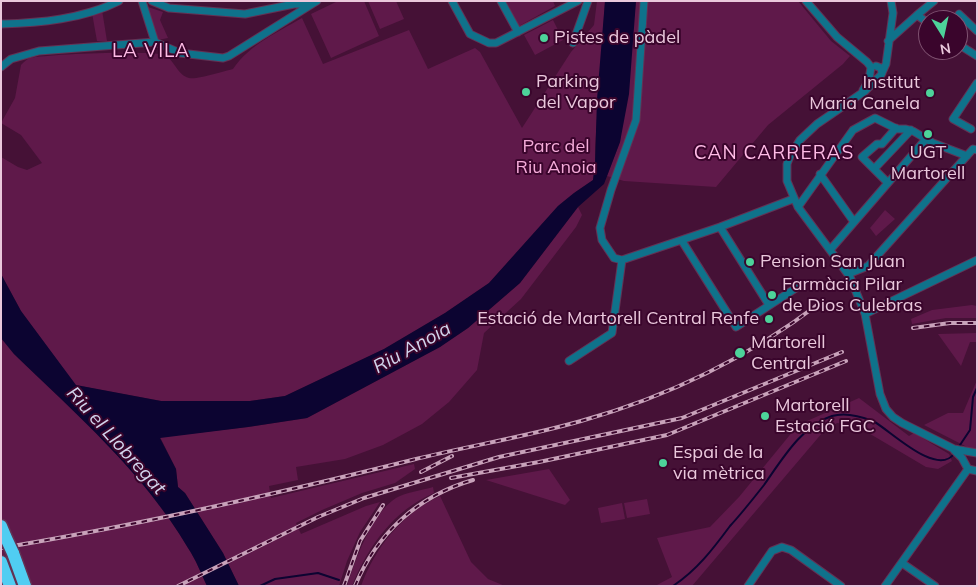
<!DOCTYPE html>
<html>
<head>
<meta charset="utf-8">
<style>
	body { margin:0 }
	#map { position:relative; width:978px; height:587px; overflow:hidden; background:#451136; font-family:Mulish,sans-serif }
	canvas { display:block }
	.frame { position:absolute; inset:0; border:2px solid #eac8dc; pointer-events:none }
	.north { position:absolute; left:918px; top:10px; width:50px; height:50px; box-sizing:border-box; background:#3a052c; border:1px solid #805372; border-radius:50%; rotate:170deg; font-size:14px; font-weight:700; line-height:20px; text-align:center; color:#eac8dc }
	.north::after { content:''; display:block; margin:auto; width:18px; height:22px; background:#4dd39a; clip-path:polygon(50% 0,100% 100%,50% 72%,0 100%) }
</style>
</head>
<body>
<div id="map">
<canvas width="978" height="587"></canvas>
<div class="frame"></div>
<div class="north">N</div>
</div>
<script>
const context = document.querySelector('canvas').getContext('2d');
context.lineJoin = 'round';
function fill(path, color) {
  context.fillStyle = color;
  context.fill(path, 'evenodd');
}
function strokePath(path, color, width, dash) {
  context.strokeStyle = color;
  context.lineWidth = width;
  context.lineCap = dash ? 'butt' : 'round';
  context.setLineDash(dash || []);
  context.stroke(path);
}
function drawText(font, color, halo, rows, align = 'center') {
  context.font = font + ' Mulish,sans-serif';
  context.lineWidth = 4;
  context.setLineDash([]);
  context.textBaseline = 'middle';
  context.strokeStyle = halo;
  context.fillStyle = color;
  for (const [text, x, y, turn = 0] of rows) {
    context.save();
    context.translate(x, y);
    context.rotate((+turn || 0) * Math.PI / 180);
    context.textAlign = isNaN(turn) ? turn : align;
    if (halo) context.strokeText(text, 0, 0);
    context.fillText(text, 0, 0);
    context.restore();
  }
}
fill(new Path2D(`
	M338,1h26l15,35 -48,22 -20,-44z
	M368,1h28l8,18 -24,10z
	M506,1h47l2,5 -36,20z
	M597,1h8l-10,147v16l-2,16 -19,13 -16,13 -69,77 -44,30 -61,36 -99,47 -35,5h-89l-86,-16 -54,-74 -20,-37v-117l17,10 9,3 15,-7 -21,-28 -20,-12 14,-25 6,-33c3,-3 6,-6 9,-7 16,-4 120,-8 134,-3 11,5 13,20 25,23 8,2 35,-7 44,-9 16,-24 45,-37 69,-51l21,46 86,-34 19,39 47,-21 5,4 42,76 49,-76 23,-27z
	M636,1h162l33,40 19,15 -7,8 -75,61 -52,62 -92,-6 -17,-5 13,-34z
	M145,6l18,6 -3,8 8,18 -10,2z
	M102,10l5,31h-10l-5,-28z
	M553,20l10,20 -28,15 -11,-20z
	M578,207l4,8 -6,12 -55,72 -37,34 -7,37 -28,32 -27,22 -39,21 -38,14 -49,8 2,13 -29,6 2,12 143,-34 1,5 -20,14 -33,10 -40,17 -26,13 5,11 65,-28 14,-4 -20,30 -13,29 -8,25h-100l-16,-33 -38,-60 -7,-6 -2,-18 -16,-32 88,-10 59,-9 133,-71 28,-19 52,-45z
	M885,210l10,9 -19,17 -6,-8z
	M972,305l5,1v12h-31l-34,6 -1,-5 21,-9z
	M977,333v9h-7l-9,24 -23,-32z
	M1,338l13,16c62,60 130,119 174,194 8,12 13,25 19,38h-206z
	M977,380v69l-8,-1 -45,-23 24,-12h15z
	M859,398l50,38 5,-3 35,21 3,7 -14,8 -12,-2 -71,-42 -18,-2 -14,9 -131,154h-37l17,-9 -15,-39 53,-11 29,-30 59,-72z
	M549,469l21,31 -5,5 -79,-25z
	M433,487l1,6c-40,17 -66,53 -82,93h-5c8,-26 25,-73 49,-88 8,-5 27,-8 37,-11z
	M440,496l31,66 17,17 17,7h-144c14,-38 41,-73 79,-90z
	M647,499l3,15 -23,4 -3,-15z
	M622,503l3,16 -24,4 -3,-15z`), '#5f194a');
fill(new Path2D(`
	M605,1h31l-7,93 -9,48 -16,42 -26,23 -58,76 -52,45 -28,19 -133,71 -59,9 -88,11 16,31 2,18 7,6 38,60 16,33h-32c-6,-13 -11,-26 -19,-38 -44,-75 -112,-134 -174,-194l-13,-16v-64l20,37 55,74 85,16h89l35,-5 99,-47 61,-36 44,-30 69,-77 16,-13 19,-13 2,-16 2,-65z`), '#0c0431');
strokePath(new Path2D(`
	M958,448l12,-18 3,-33 4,-9
	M260,586l15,-7 43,-6 21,7
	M673,586c24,-16 40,-37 57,-60 12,-13 23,-27 34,-41 17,-24 38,-60 68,-69 13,-4 28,0 41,5 17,9 63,56 81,33`), '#0c0431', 2);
const street = new Path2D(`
	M142,1l13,41
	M152,1l17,7 76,6 49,-10h18l5,-3
	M452,1l18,33 19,9h7l82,-42
	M501,1l17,31
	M644,1l-8,119 -25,70 -11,38 2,12 12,18 8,2 98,-33 73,-28
	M806,1l31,36 30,25 4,5
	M891,1l2,12 -7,51 -5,11 -16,16 -48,33 -17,16 -10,16 -3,8v17l11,26 52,70 15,37 15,80 6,15 7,8 9,6 52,26 23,4
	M959,14l18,17
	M917,15l17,-14
	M1,24c39,-1 82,-5 118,-23
	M888,41l29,-26 11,8
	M573,43l15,-42
	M958,44l19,12
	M876,66l5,2 1,5
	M1,67l10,-8 28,-8 116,-9 25,11 43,5 6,-2 83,-52
	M863,90l6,-10 2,-13
	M971,129l-18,-10 24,-36
	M874,169l37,-39
	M820,174l34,48
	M888,183l-26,-26 15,-13h5l14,-16
	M798,207l55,-77 22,-12 22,11h9l7,2 20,12 34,13
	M720,227l49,78
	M682,241l54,86 60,-39
	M830,250l96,-111
	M848,274l20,-8 105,-117 4,1
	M865,314l112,-54
	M569,361l43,-28 10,-73
	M954,450l8,8 6,11 9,2
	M902,563l33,23
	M748,586l24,-35 10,-4 9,3 50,36
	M885,586l83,-117`);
const highway = new Path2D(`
	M1,526l5,12
	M13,553l12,33
	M1,562l9,24`);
strokePath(street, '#633254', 9);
strokePath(highway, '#633254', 15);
strokePath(street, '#0f728b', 7);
strokePath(highway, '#50cdf2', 12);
const rail = new Path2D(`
	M913,328l37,-5h27
	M421,472l31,-16
	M451,478l88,-16 128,-27 179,-74
	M1,548c138,-23 275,-54 411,-88 56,-14 113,-23 169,-39 86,-24 168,-64 239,-118
	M178,586l140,-69 46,-19 135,-41 183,-39 160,-66
	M344,586l16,-45 23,-36
	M355,586c22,-53 63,-90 118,-106`);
strokePath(rail, '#c8a2ba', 4);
strokePath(rail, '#3a052c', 2, [5.5]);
const highwayBridge = new Path2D(`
	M6,538l7,15`);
strokePath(highwayBridge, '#633254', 15, []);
strokePath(highwayBridge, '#50cdf2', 12);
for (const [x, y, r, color] of [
	[544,38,5,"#4dd39a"],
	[526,92,5,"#4dd39a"],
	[930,93,5,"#4dd39a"],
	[928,134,5,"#4dd39a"],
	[750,262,5,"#4dd39a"],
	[772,295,5,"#4dd39a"],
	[769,319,5,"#4dd39a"],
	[740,353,6,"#4dd39a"],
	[765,416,5,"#4dd39a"],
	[663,463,5,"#4dd39a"]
]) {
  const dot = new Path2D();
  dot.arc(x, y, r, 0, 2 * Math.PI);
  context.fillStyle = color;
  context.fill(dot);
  strokePath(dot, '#3a052c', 2);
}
drawText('18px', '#eac8dc', '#3a052c', [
	["Pistes de pàdel",554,38],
	["Parking",536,82],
	["del Vapor",536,103],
	["Institut",920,83,"right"],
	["Maria Canela",920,104,"right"],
	["UGT",928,153,"center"],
	["Martorell",928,174,"center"],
	["Pension San Juan",760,262],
	["Farmàcia Pilar",782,285],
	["de Dios Culebras",782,306],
	["Estació de Martorell Central Renfe",759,319,"right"],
	["Martorell",751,343],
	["Central",751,364],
	["Martorell",775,406],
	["Estació FGC",775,427],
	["Espai de la",673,453],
	["via mètrica",673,474]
], 'left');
drawText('18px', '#f4abd9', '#3a052c', [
	["Parc del",556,147],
	["Riu Anoia",556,168]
]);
context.letterSpacing = '1px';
drawText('19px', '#ffbce6', '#3a052c', [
	["LA VILA",151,51],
	["CAN CARRERAS",774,153]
]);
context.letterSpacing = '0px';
drawText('italic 19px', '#d1d4ec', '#3a052c', [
	["Riu Anoia",412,348,-29],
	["Riu el Llobregat",116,441,48]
]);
</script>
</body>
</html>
